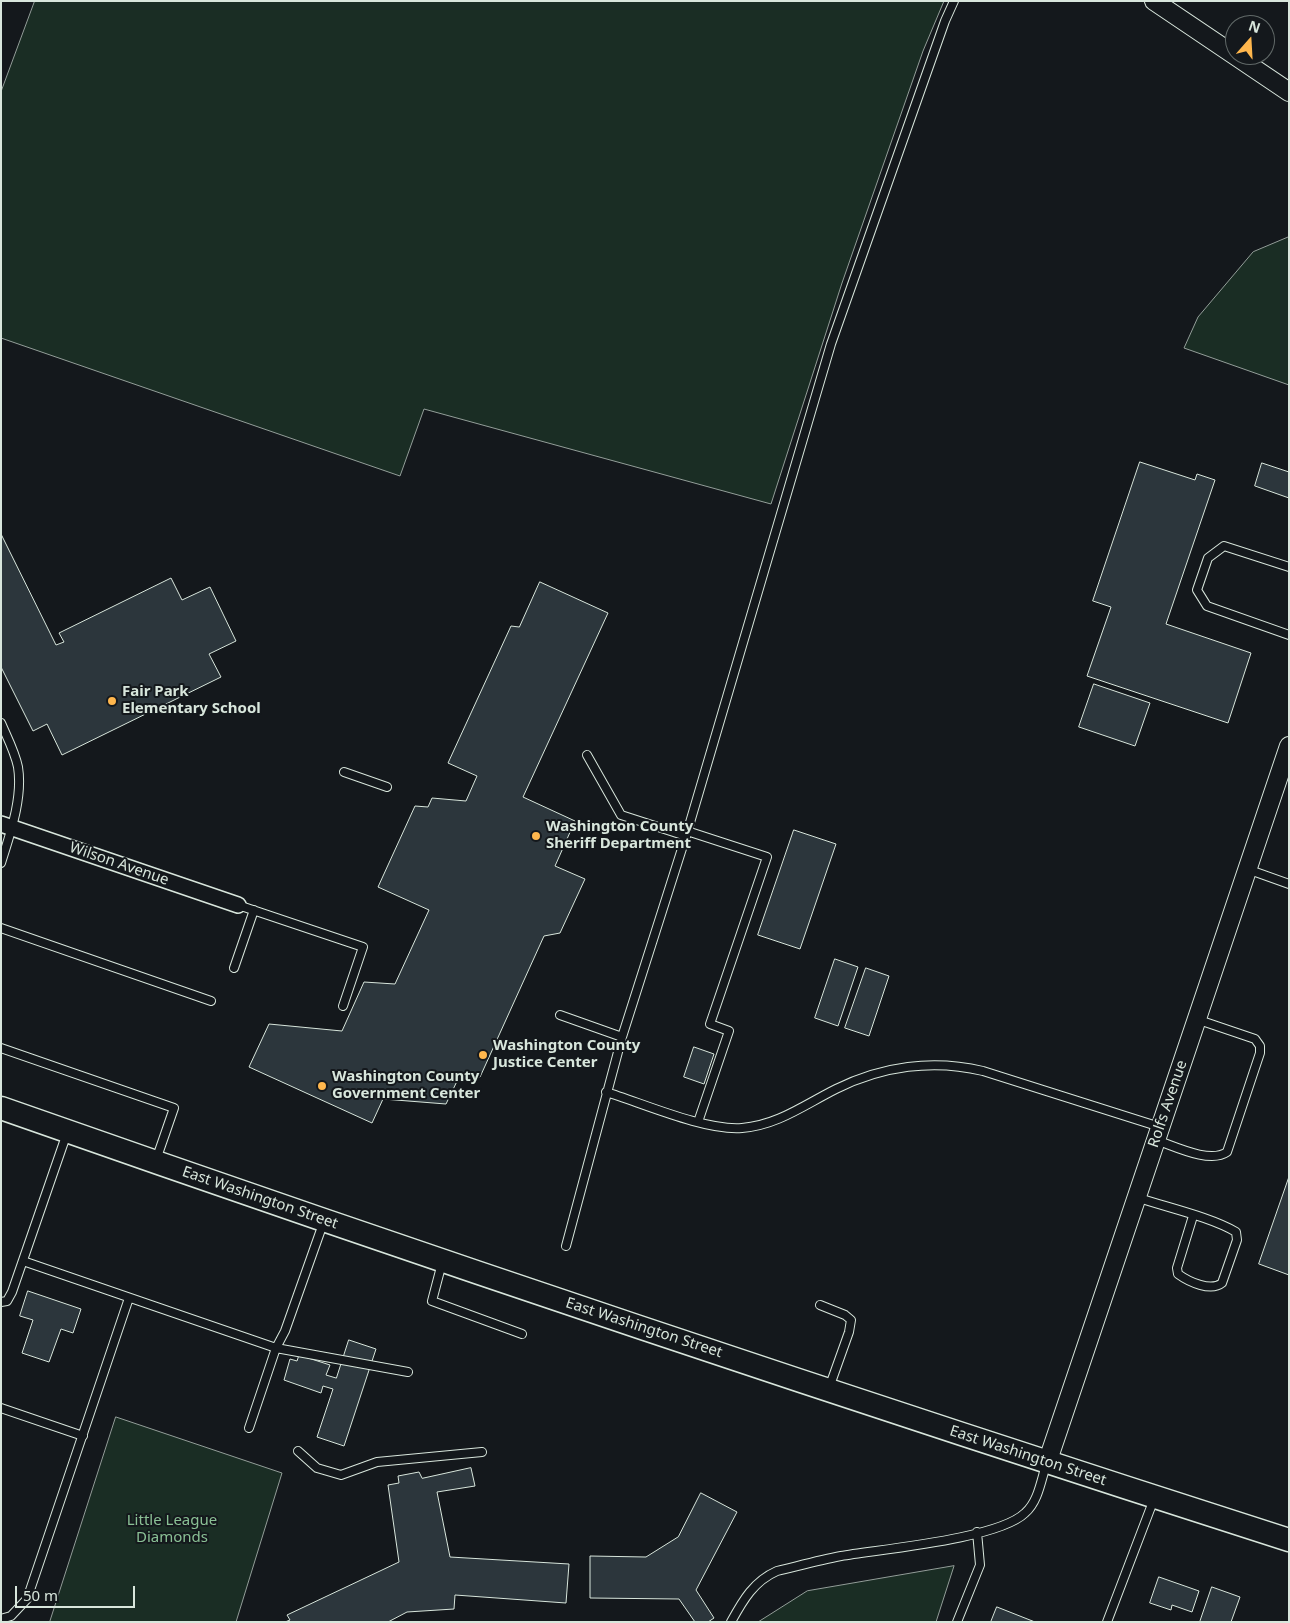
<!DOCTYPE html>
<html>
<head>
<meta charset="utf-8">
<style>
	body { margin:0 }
	#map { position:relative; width:1290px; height:1623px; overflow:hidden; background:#14181c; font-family:"Noto Sans",sans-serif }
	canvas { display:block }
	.frame { position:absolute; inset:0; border:2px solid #d8e6dc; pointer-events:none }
	.north { position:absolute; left:1225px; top:15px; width:50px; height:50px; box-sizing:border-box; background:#14181c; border:1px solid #626a69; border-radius:50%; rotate:19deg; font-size:14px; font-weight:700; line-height:20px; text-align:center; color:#d8e6dc }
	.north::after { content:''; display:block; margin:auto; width:18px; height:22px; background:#ffb74d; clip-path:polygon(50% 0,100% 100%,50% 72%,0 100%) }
	.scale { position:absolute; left:15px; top:1586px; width:120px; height:22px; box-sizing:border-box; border:2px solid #d8e6dc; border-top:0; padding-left:6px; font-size:15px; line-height:18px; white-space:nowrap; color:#d8e6dc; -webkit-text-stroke:4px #14181c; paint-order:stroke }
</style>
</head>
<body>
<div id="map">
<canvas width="1290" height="1623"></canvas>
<div class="frame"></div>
<div class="north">N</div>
<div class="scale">50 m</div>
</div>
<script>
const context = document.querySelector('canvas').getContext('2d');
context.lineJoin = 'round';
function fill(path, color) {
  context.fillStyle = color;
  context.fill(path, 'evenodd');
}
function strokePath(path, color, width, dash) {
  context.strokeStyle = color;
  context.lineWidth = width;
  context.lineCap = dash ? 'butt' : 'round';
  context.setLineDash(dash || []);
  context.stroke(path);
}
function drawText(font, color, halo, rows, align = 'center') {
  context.font = font + ' "Noto Sans",sans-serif';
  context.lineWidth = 4;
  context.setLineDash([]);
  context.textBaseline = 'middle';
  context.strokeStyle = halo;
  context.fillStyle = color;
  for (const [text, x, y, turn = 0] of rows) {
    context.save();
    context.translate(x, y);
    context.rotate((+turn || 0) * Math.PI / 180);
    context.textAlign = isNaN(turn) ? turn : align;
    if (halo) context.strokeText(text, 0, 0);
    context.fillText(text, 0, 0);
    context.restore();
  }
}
const green = new Path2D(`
	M35,1h909l-21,50 -81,232 -71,221 -347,-95 -24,67 -399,-138v-246z
	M1289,237v148l-105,-37 14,-31 55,-65z
	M116,1417l166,56 -46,149h-186z
	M954,1566l-18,56h-178l49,-31z`);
fill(green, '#1a2d24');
strokePath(green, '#939e99', 1);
const building = new Path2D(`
	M1140,462l55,18 2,-6 18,6 -49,144 85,29 -23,70 -141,-47 24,-69 -18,-6z
	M1262,463l27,9v26l-34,-12z
	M1,534l55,111 8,-3 -5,-9 112,-55 11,22 28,-13 26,54 -27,13 12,23 -159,78 -15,-31 -14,7 -32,-64z
	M540,582l68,31 -85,184 52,24 -20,45 30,13 -25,54 -16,3 -64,141 -20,-2 -14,29 -63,-5 -11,24 -123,-56 20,-43 73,7 22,-49 31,2 34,-74 -51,-23 37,-81 13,1 4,-9 34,3 11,-25 -29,-13 63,-137 8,1z
	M1094,684l56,19 -15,43 -56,-19z
	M794,830l42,14 -36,105 -42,-14z
	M835,959l23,8 -20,59 -23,-8z
	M866,968l23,8 -20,60 -24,-8z
	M694,1047l20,7 -10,30 -20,-7z
	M1289,1177v98l-30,-11z
	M28,1291l53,18 -8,24 -12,-4 -12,33 -27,-9 11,-33 -13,-4z
	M349,1340l27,9 -32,97 -27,-9 16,-48 -10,-3 -2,7 -37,-13 6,-21 7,2 2,-6 31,10 -4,10 10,3z
	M471,1468l4,18 -38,6 13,65 119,7 -3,39 -111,-8 -1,14 -47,3 -19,10h-103l5,-2 -3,-5 112,-53 -11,-77 11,-2 -1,-7 21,-4 3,6z
	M701,1493l36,19 -41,78 18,28 -6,4h-13l-16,-23 -89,-1v-42l56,1 32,-20z
	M1159,1577l40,14 -7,21 -20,-7 -1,5 -21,-7z
	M1212,1587l28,10 -9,25h-31z
	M997,1607l38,15h-44z`);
fill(building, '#2c363c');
strokePath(building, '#d8e6dc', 1);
const service = new Path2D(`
	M1289,567l-65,-21 -16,12 -11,32 10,16 82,29
	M1,723c6,14 14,29 17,44 5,31 -8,67 -17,96
	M587,755l34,60 65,21
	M344,772l43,15
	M687,831l80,26 -57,167 19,7 -31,91
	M1247,869l42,15
	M238,905l125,42 -20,59
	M1,928l210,73
	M234,968l20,-58
	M560,1015l62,22
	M1,1048l173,60 -18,52
	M606,1092c36,11 99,39 136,36 36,-3 62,-23 94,-39 46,-23 97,-30 147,-18l177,56
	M1156,1140c18,6 54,24 71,12l33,-99v-7l-5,-7 -59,-20
	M1136,1197c29,10 75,20 100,35l1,8 -15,43c-11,9 -33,-1 -44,-9l-1,-6 16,-52
	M566,1246l56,-209 64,-201 145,-492 114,-323 9,-20
	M23,1261l253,87 132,24
	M442,1263l-10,38 90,33
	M1,1302l6,-1 5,-9 55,-159
	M820,1305l25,10 6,5 -2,12 -20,56
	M1,1408l82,28
	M249,1428l27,-80 9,-17 39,-110
	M298,1451l19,17 24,7 36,-13 105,-10
	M1,1619l10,-3 16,-17 102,-301
	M731,1622c12,-22 23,-41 46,-51 21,-5 43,-11 64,-15 41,-7 157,-17 184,-43 13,-11 16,-32 21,-48
	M957,1622l23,-57 -3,-33
	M1107,1622l47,-123`);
const minor = new Path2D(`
	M1,824l237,81`);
const tertiary = new Path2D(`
	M1154,1l135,91
	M1047,1463l242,-717`);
const primary = new Path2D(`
	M1,1108c427,150 857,294 1288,432`);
strokePath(service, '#d8e6dc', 10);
strokePath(minor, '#d8e6dc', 18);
strokePath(tertiary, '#d8e6dc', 20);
strokePath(primary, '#d8e6dc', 25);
strokePath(service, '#14181c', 8);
strokePath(minor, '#14181c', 15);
strokePath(tertiary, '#14181c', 18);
strokePath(primary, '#14181c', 22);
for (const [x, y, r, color] of [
	[112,701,5,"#ffb74d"],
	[536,836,5,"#ffb74d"],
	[483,1055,5,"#ffb74d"],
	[322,1086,5,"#ffb74d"]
]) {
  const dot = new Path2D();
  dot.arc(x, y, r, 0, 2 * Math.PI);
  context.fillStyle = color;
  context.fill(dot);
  strokePath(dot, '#14181c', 2);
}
drawText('bold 15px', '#d8e6dc', '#14181c', [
	["Fair Park",122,692],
	["Elementary School",122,709],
	["Washington County",546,827],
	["Sheriff Department",546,844],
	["Washington County",493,1046],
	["Justice Center",493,1063],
	["Washington County",332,1077],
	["Government Center",332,1094]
], 'left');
drawText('15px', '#d8e6dc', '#14181c', [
	["Wilson Avenue",119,864,19],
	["Rolfs Avenue",1168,1104,-71],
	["East Washington Street",260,1198,19],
	["East Washington Street",644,1328,18],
	["East Washington Street",1028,1456,18]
]);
drawText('15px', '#8ac095', '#14181c', [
	["Little League",172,1521],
	["Diamonds",172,1538]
]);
</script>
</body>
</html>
